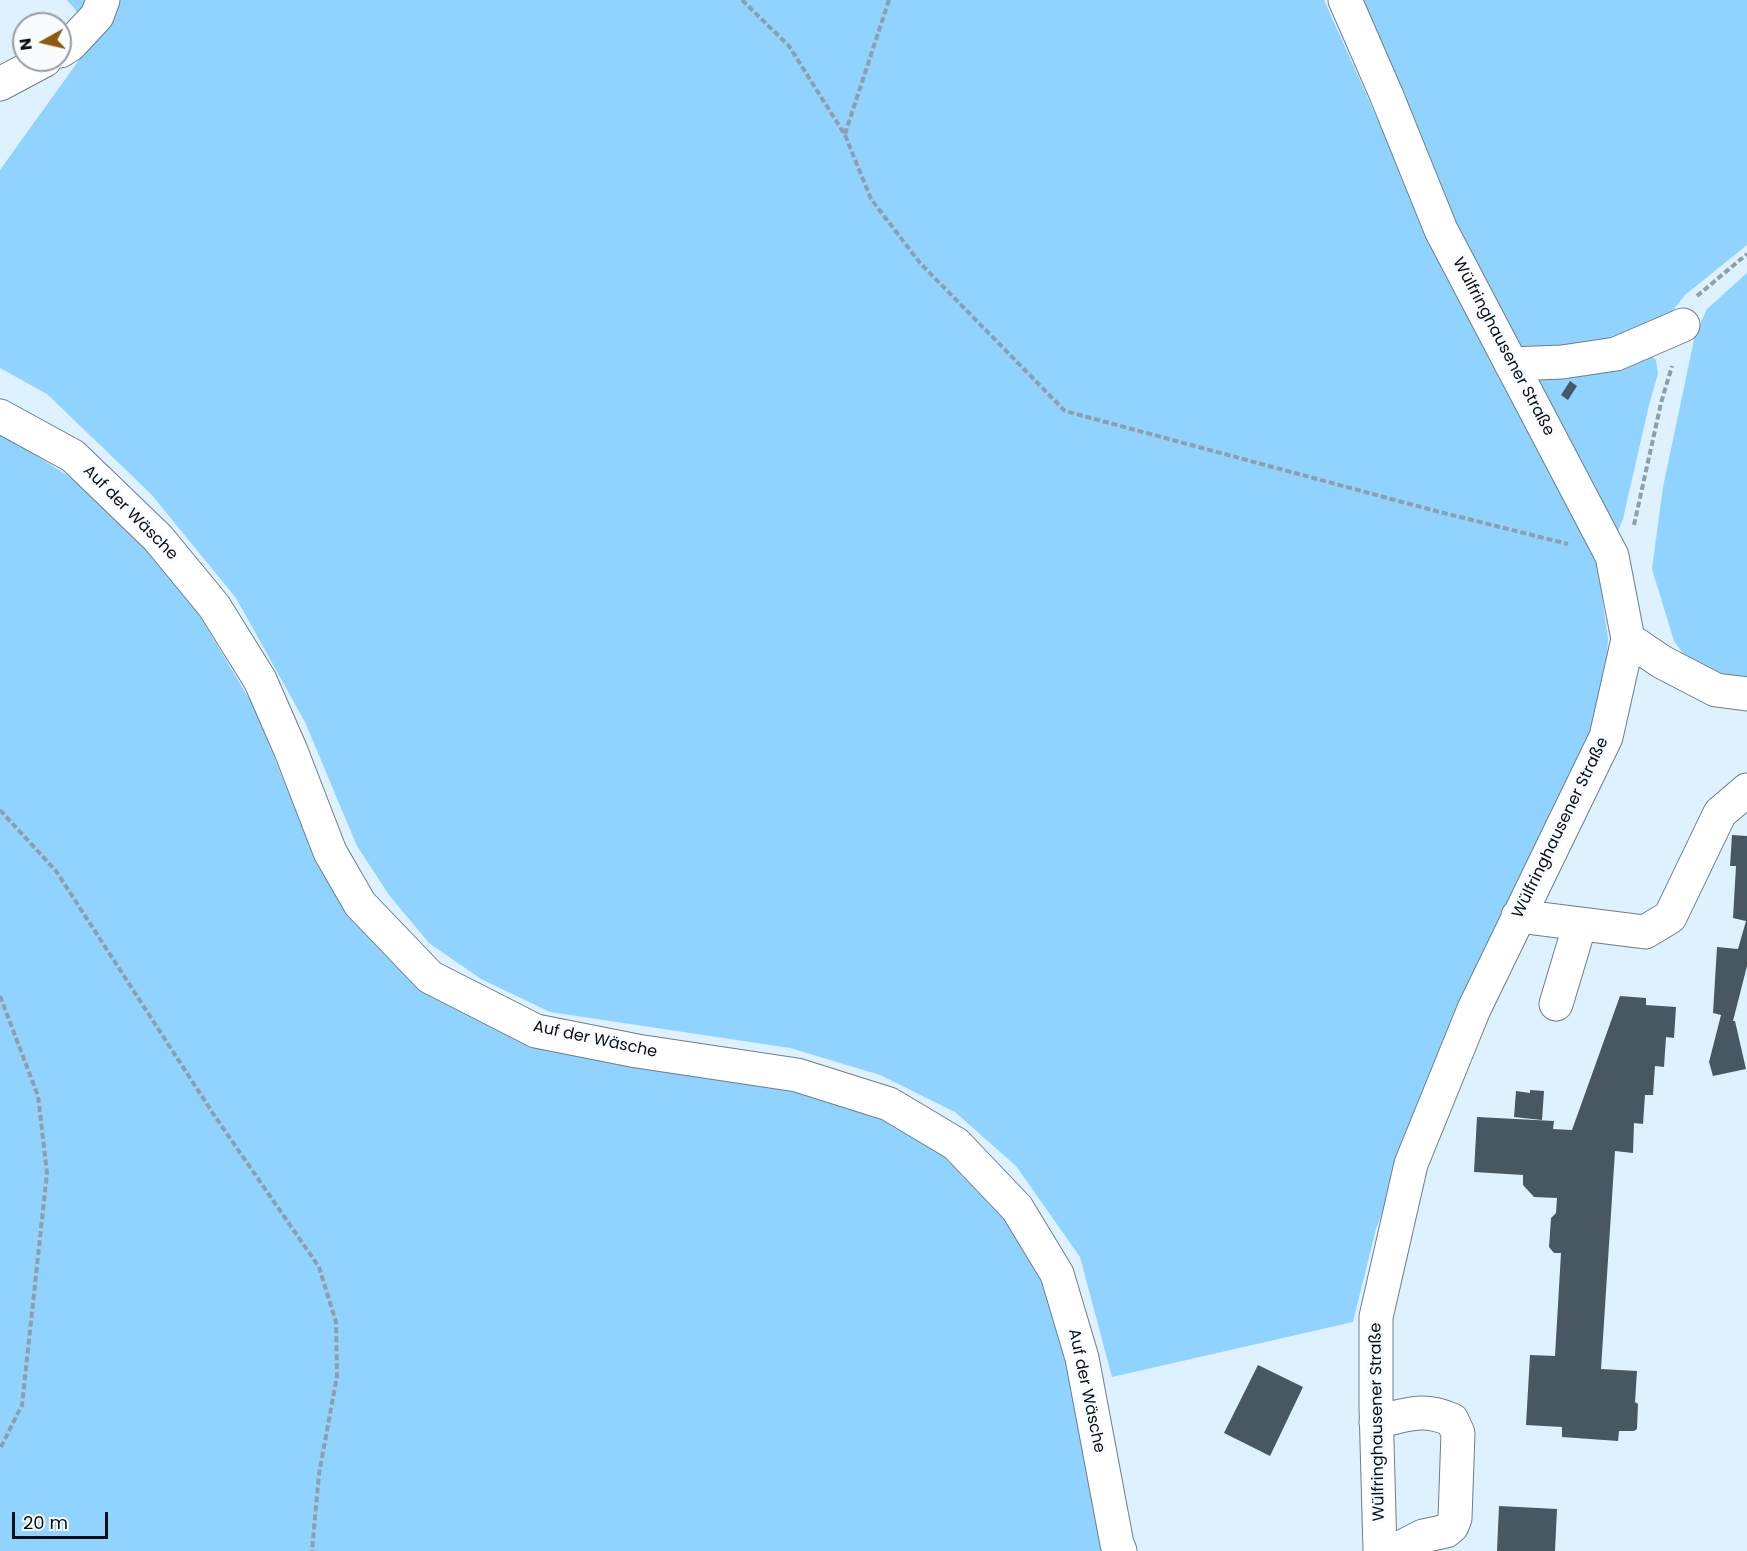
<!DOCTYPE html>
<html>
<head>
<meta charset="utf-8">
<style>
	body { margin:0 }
	#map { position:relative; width:1747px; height:1551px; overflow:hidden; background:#def1fe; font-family:Poppins,sans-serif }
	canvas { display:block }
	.north { position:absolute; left:12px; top:12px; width:60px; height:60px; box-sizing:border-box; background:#f8fcfe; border:2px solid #989da0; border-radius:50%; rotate:262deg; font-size:16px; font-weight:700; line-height:24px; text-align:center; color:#090f13 }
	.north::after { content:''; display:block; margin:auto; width:21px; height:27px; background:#905a0f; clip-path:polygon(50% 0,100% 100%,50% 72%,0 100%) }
	.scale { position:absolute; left:12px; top:1512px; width:96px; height:27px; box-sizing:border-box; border:3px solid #090f13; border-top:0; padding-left:8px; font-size:18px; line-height:21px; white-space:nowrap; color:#090f13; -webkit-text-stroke:4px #f8fcfe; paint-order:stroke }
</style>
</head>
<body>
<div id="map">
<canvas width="1747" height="1551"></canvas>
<div class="north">N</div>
<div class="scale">20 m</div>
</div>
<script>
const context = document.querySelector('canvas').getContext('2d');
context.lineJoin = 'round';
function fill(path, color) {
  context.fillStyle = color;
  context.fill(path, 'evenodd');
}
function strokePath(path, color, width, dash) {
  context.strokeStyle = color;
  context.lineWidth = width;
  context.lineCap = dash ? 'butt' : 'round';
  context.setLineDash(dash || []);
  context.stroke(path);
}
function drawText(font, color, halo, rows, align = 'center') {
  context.font = font + ' Poppins,sans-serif';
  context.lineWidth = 6;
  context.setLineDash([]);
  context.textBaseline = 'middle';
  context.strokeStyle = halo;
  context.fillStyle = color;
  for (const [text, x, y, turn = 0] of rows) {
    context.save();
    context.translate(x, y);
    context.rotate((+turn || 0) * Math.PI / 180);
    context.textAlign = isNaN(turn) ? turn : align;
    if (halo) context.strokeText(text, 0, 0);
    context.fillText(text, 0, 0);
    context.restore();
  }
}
fill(new Path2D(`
	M67,0h1257l100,223 151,287 23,59 10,69 -3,63 -191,428 -38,100 -23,93 -241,55 -32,-120 -64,-91 -61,-54 -75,-37 -90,-27 -240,-36 -69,-33 -52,-36 -40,-48 -32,-49 -52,-124 -69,-124 -85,-104 -104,-100 -47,-26v-198l97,-135z
	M1354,0h393v245l-62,50 -17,22 -53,26 -96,13 -69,-131z
	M1747,273v411l-27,-4 -36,-25 -10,-14 -22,-72 11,-82 32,-152 12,-26z
	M1643,349l13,11 2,14 -9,31 -26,114 -6,15 -87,-159z
	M0,433l64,40 52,38 73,87 65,109 61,151 112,130 367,100 90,33 61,30 63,66 33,59 27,89 36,186h-1104z`), '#91d3ff');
fill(new Path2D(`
	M1570,381l7,5 -9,14 -7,-5z
	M1732,835l15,1v130l-14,55h2l11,48 -33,7 -4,-14 12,-47 -8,-2 4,-66 21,2 8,-28 -13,-3 3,-52h-6z
	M1620,996l26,2v7l30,2 -2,31 -8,-1 -2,30 -9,-1 -2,29h-8l-2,29 -9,-1 -1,30 -18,-2 -14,218 36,2 -2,31 3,2 -1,25 -3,2h-15l-1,10 -56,-4v-10l-36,-2 4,-70 25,1 6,-103h-7l-5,-6 2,-29 5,-5 1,-15 -23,-1 -11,-12v-10l-49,-3 3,-55 77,4 -1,8 19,1z
	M1530,1090l14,1 -2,29 -28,-3 2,-26 14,2z
	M1258,1365l45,22 -33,69 -46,-23z
	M1499,1506l58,3 -2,42h-58z`), '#485863');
const minor = new Path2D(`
	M1345,0l41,94 55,136 171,326 16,83 -22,98 -132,272 -63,155 -35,153v89l4,145
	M60,51l10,-6 27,-29 6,-16
	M0,84l45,-24
	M1511,364l51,-2 54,-8 67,-29
	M0,416l73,40 85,82 56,68 46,74 31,71 39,101 30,52 70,73 106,54 101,20 160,24 92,29 67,40 61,64 40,66 25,84 35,186 3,7
	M1628,639l34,23 54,28 31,4
	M1518,916l127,16 25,-15 50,-104 27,-23
	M1556,1004l24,-80
	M1376,1422c31,-7 46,-15 76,-2l6,13 -3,85 -3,8 -6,5 -23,5 -25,13 -12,2`);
strokePath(minor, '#6d7e8a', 35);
strokePath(new Path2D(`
	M742,0l47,46 56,89 26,64 49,64 145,148 367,99 136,34
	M845,134l44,-134
	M1697,296l50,-42
	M1634,525l27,-122 11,-37
	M0,810l56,61 158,244 105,152 17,55 1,54 -18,98 -7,77
	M0,996l38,100 9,77 -25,232 -22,44`), '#8f9ea7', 4, [6, 3]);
strokePath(minor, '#fff', 33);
drawText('16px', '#090f13', '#f8fcfe', [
	["Wülfringhausener Straße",1503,347,62],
	["Auf der Wäsche",130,513,45],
	["Wülfringhausener Straße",1561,828,-64],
	["Auf der Wäsche",595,1040,12],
	["Auf der Wäsche",1086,1391,78],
	["Wülfringhausener Straße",1378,1422,-91]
]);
</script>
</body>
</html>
